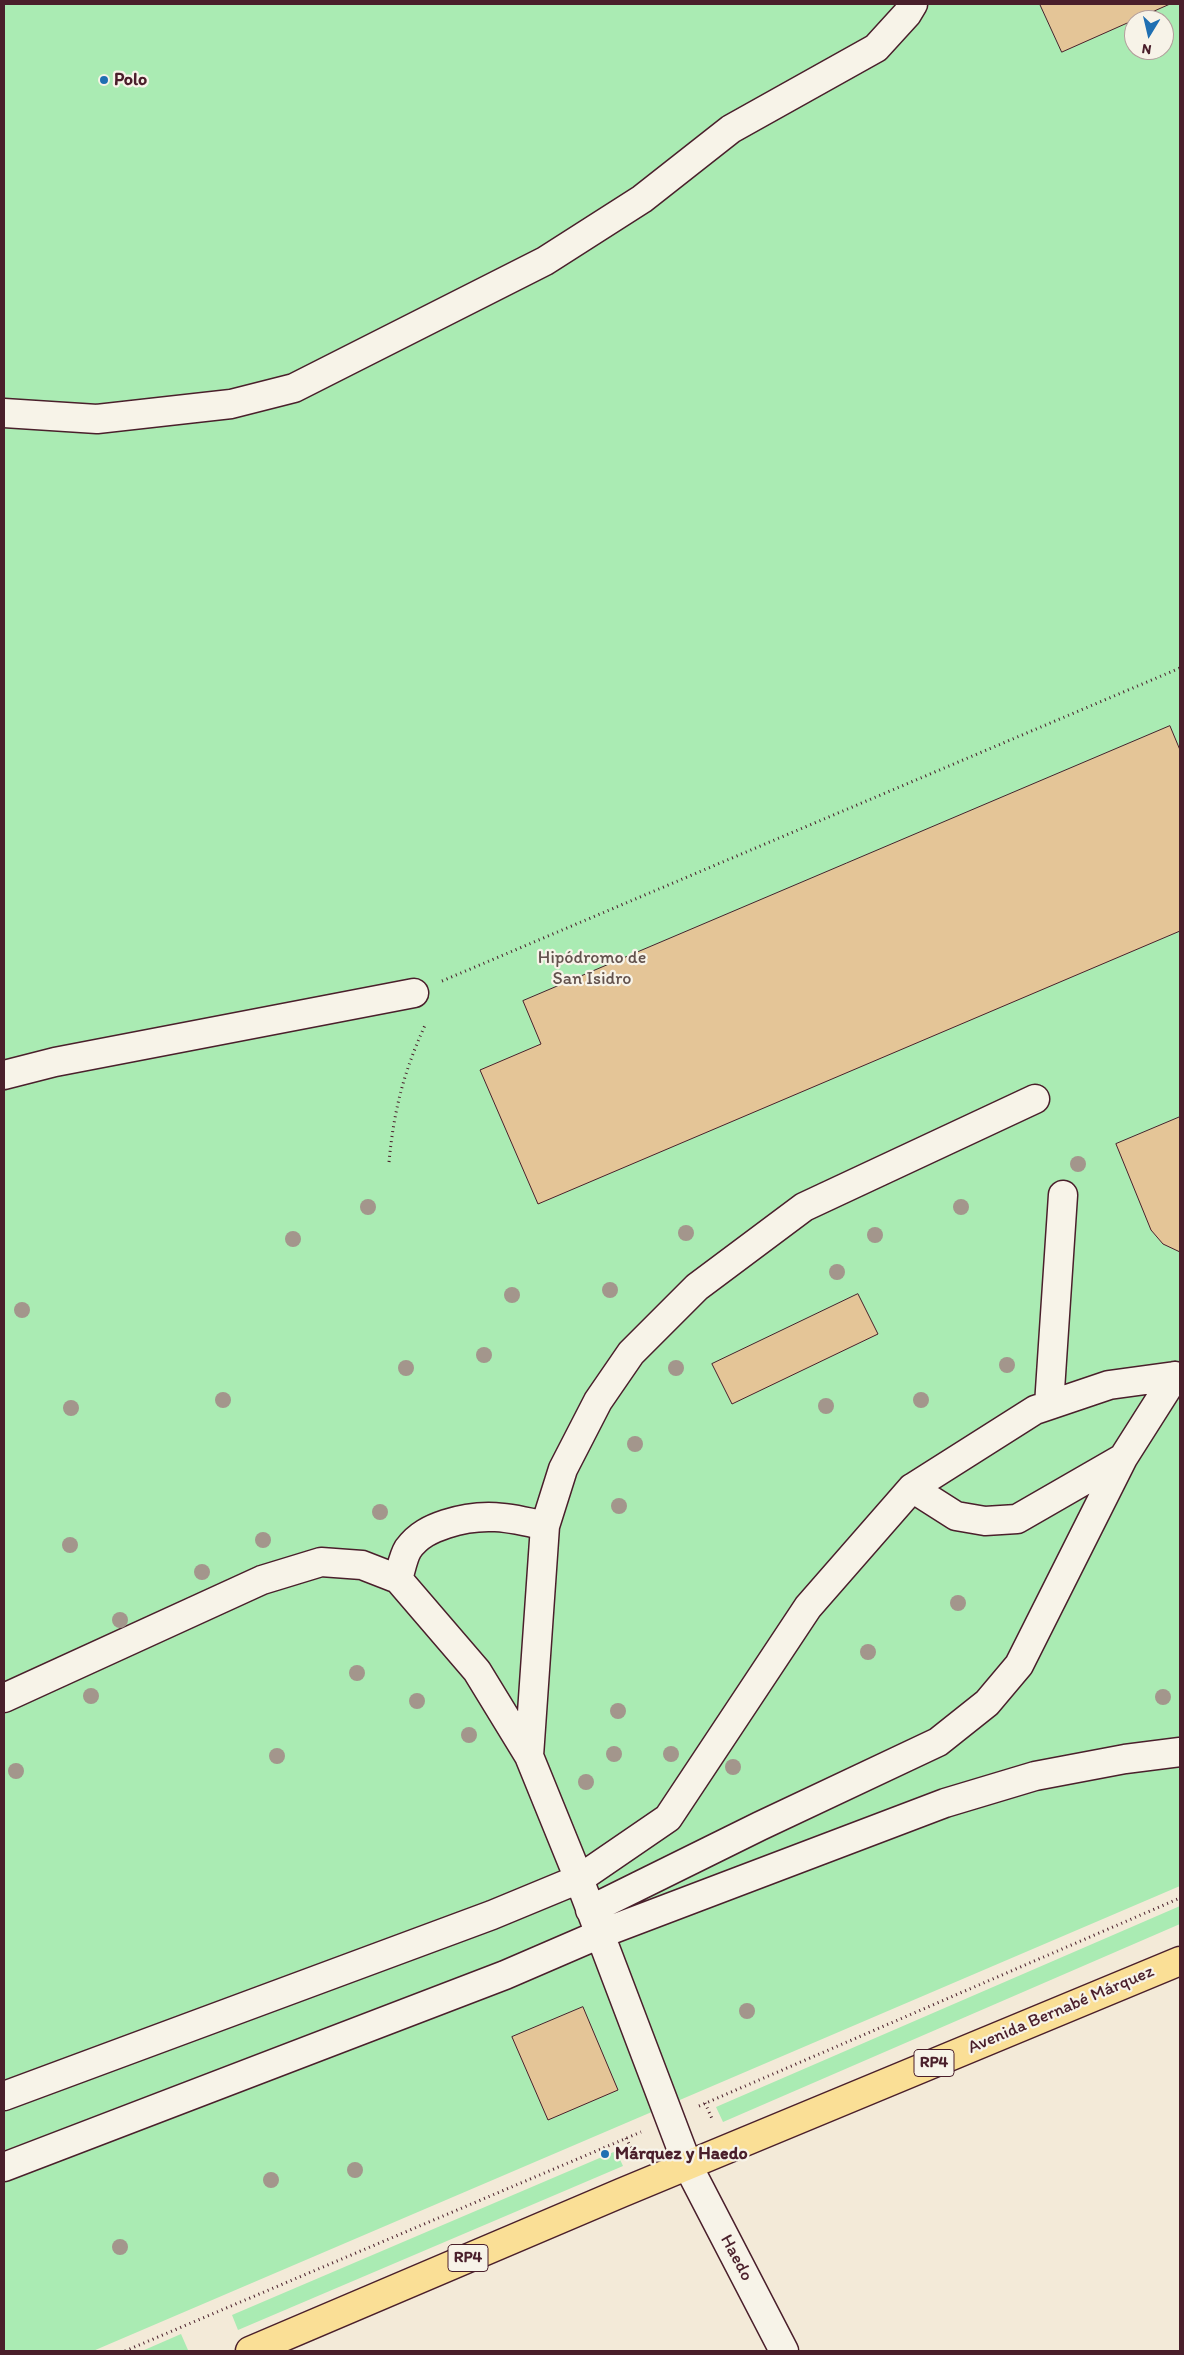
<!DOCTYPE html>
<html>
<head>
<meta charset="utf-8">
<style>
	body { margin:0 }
	#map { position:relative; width:1184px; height:2355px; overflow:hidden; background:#f3ead8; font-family:Itim,sans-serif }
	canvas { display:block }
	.frame { position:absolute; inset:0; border:5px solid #4a1f2b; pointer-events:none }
	.north { position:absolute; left:1124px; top:10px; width:50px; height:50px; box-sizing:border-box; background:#f7f3e8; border:1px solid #b29e9c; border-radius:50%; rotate:189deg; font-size:14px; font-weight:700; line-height:20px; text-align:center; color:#4a1f2b }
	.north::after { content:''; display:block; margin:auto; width:18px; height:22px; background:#1f6fb2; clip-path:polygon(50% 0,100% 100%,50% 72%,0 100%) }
</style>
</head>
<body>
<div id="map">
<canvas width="1184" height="2355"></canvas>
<div class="frame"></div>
<div class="north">N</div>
</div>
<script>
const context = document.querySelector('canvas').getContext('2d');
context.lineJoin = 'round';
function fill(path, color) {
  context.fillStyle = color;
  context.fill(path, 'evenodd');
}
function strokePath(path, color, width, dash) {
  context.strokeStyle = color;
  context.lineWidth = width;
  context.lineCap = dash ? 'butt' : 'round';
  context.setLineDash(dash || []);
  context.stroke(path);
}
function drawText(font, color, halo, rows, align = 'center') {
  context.font = font + ' Itim,sans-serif';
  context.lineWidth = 4.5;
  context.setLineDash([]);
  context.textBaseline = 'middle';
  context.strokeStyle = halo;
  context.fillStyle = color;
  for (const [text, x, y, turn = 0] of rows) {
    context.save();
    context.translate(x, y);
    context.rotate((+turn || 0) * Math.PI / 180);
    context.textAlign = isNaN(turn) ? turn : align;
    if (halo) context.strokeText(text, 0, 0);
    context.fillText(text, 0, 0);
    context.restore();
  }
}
fill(new Path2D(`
	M4,4h1176v1882l-1087,465h-89zM1134,20h30v30h-30z
	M1180,1906v18l-457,198 -7,-15z
	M616,2151l7,15 -385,164 -6,-15z
	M181,2334l7,16 -46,1z`), '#aaebb3');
const building = new Path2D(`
	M1040,4h130l-108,48z
	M1170,726l10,24v181l-642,273 -58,-134 61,-26 -18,-43z
	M1180,1117v135l-17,-8 -12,-14 -35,-86z
	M858,1294l20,40 -146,70 -20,-40z
	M583,2007l35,83 -70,30 -36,-83z`);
fill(building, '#e4c597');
strokePath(building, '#4a1f2b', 1);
const minor = new Path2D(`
	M4,413l93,6 134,-15 63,-16 251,-127 97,-62 89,-70 145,-81 31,-34 6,-10
	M4,1075l51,-13 359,-69
	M1049,1405l14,-210
	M912,1488l44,28 29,5 32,-2 106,-61
	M398,1579c3,-9 5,-22 10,-30 10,-14 23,-20 38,-25 36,-12 63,-7 99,2
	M4,1698l258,-118 59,-18 41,3 36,14 79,92 52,85 50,123 109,287 96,185
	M529,1756l16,-230 18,-57 35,-68 33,-48 66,-66 107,-80 231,-108
	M590,1910l170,-84 178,-84 49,-39 32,-38 104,-207 52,-82
	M4,2096l488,-181 87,-36 89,-61 140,-211 104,-119 123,-78 74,-25 66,-9 5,2
	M4,2167l501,-192 95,-41 345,-131 90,-27 90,-17 55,-7`);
const major = new Path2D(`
	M250,2351l371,-158 559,-232`);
strokePath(minor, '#4a1f2b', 31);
strokePath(major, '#4a1f2b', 31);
strokePath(new Path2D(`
	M442,981l738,-313
	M389,1162c5,-53 15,-91 37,-139
	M705,2103l8,18
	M699,2106l481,-208
	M626,2138l8,15
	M125,2351l516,-219`), '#4a1f2b', 3, [1, 4]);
strokePath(minor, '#f7f3e8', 28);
strokePath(major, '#fadf96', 28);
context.fillStyle = '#a3968c';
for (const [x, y] of [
	[1078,1164],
	[368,1207],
	[961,1207],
	[686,1233],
	[875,1235],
	[293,1239],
	[837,1272],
	[610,1290],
	[512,1295],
	[22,1310],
	[484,1355],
	[1007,1365],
	[406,1368],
	[676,1368],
	[223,1400],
	[921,1400],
	[826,1406],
	[71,1408],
	[635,1444],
	[619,1506],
	[380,1512],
	[263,1540],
	[70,1545],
	[202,1572],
	[958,1603],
	[120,1620],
	[868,1652],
	[357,1673],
	[91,1696],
	[1163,1697],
	[417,1701],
	[618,1711],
	[469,1735],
	[614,1754],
	[671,1754],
	[277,1756],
	[733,1767],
	[16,1771],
	[586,1782],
	[747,2011],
	[355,2170],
	[271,2180],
	[120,2247]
]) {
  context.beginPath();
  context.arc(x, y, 8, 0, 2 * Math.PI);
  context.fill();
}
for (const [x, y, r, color] of [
	[104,80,5,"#1f6fb2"],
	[605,2154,5,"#1f6fb2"]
]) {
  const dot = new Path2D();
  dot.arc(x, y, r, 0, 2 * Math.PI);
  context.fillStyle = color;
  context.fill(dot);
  strokePath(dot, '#f7f3e8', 2);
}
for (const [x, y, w] of [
	[934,2063,40],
	[468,2258,40]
]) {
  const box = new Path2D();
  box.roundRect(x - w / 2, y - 13.5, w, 27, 4);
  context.fillStyle = '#f7f3e8';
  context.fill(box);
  strokePath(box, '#4a1f2b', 1);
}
drawText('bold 16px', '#4a1f2b', null, [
	["RP4",934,2063],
	["RP4",468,2258]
]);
drawText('bold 18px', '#4a1f2b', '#f7f3e8', [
	["Polo",114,80],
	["Márquez y Haedo",615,2154]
], 'left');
drawText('18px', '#62524d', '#f7f3e8', [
	["Hipódromo de",592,958],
	["San Isidro",592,979]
]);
drawText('18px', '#4a1f2b', '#f7f3e8', [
	["Avenida Bernabé Márquez",1061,2010,-23],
	["Haedo",736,2258,62]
]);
</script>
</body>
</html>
